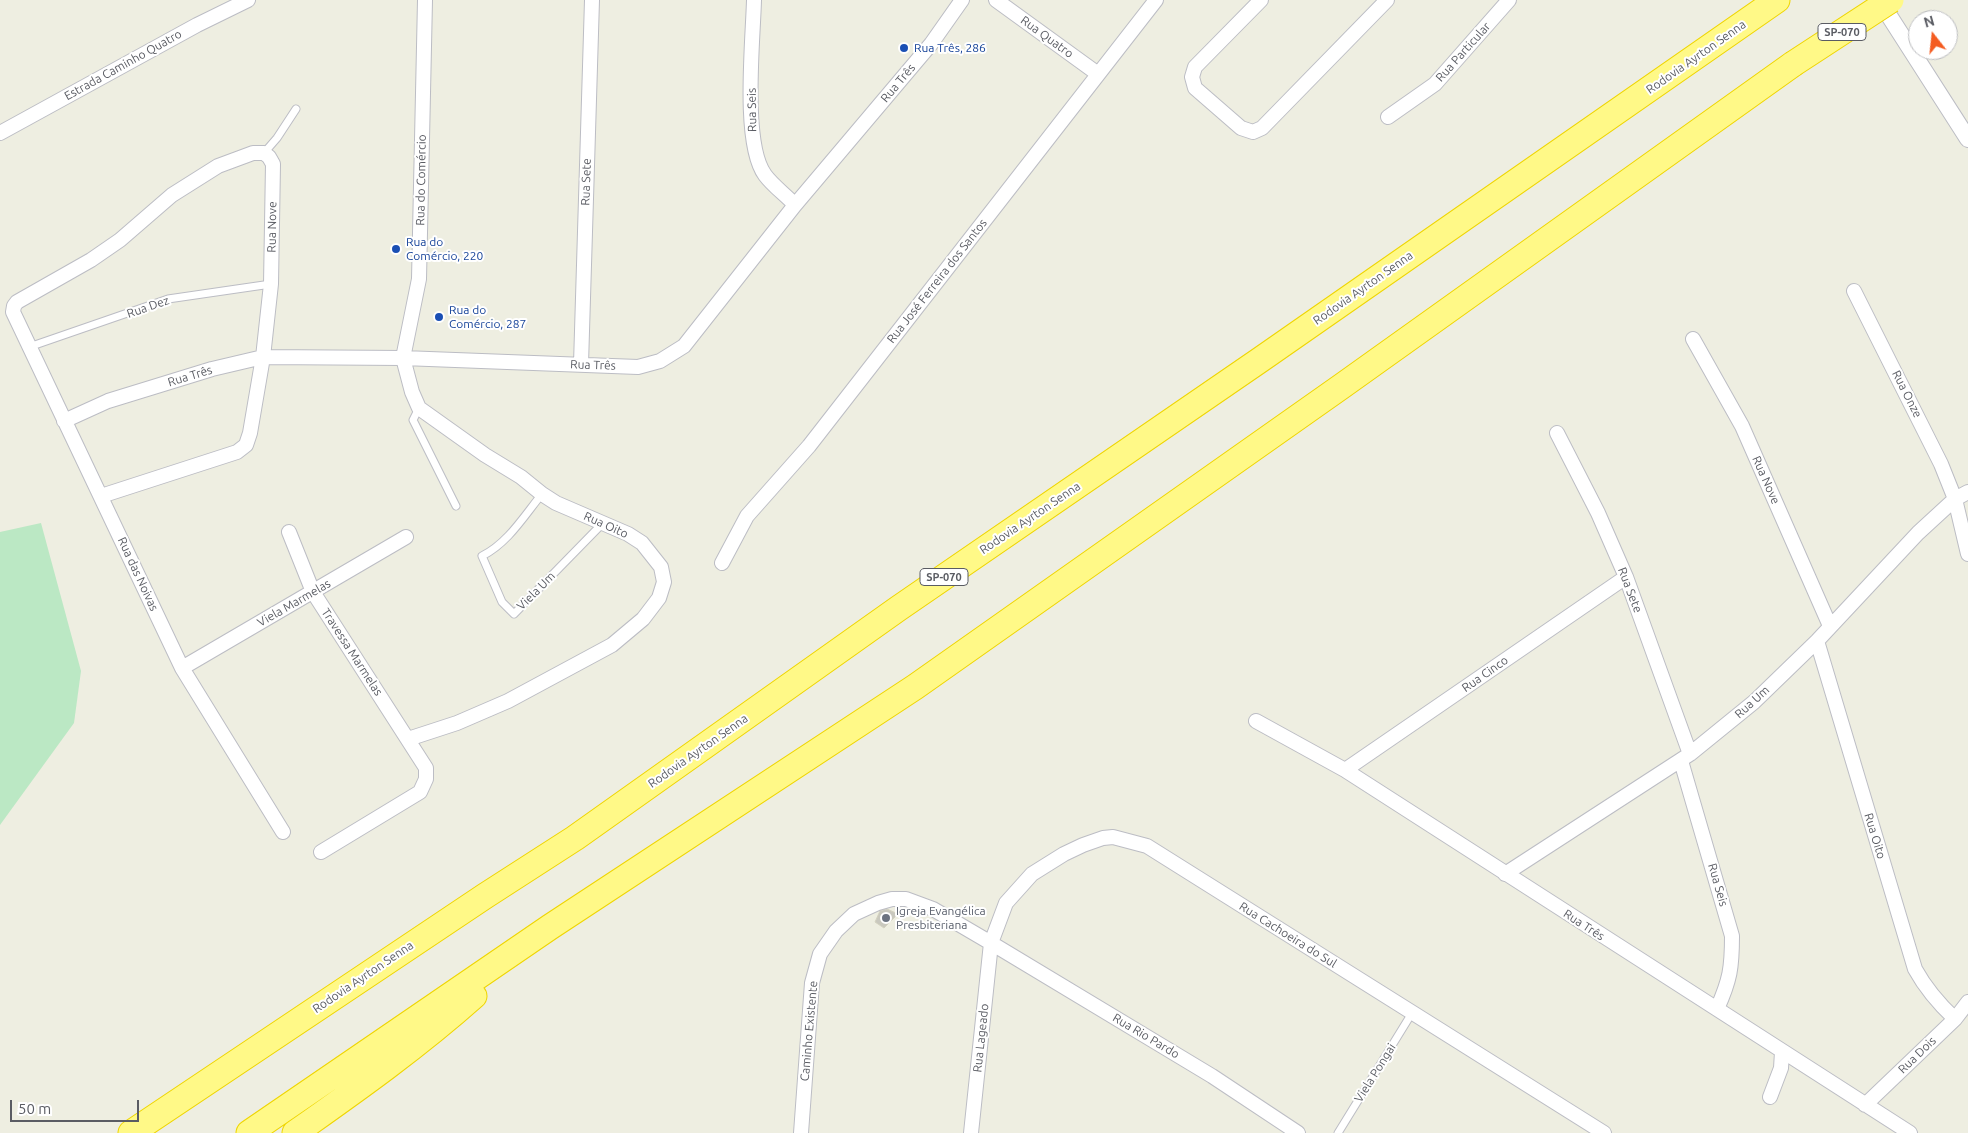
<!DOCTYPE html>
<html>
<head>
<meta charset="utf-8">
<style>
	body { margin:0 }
	#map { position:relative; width:1968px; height:1133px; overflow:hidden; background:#eeeee1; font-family:Ubuntu,sans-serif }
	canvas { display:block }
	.north { position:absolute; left:1908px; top:10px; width:50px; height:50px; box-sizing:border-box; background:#fff; border:1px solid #bdbec1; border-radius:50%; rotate:344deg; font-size:14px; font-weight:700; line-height:20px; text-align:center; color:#5a5c63 }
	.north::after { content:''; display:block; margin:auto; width:18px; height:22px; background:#f45c21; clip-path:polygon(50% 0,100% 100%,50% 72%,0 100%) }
	.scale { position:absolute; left:10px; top:1100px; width:129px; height:22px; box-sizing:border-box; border:2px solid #5a5c63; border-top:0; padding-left:6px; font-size:15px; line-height:18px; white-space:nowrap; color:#5a5c63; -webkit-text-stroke:4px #fff; paint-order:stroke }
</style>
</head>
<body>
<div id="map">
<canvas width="1968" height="1133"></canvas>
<div class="north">N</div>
<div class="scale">50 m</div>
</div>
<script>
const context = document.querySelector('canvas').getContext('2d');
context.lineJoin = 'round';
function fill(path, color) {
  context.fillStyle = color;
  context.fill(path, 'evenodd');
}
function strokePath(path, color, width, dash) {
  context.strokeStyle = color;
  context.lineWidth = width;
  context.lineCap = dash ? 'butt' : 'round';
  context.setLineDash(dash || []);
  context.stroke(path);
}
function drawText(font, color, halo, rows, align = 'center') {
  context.font = font + ' Ubuntu,sans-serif';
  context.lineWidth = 4;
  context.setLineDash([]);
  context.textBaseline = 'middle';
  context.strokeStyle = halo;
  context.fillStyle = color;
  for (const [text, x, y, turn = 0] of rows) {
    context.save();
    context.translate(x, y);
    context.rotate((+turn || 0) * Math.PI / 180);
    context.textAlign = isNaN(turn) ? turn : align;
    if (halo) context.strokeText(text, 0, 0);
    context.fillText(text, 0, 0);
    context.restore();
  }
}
fill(new Path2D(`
	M41,523l40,148 -7,52 -74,102v-293z`), '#bbe8c4');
const building = new Path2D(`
	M887,909l11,5 -14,14 -9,-6 5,-11z`);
fill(building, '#c9c8be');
strokePath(building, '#d3d1bf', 1);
const service = new Path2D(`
	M264,153l13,-15 19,-29
	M29,347l139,-48 103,-15
	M419,408l-6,12 43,86
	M542,494c-18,22 -34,49 -60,62l20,46 12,12 89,-91
	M1338,1133l74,-120`);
const minor = new Path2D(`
	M754,0c-1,40 -12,144 11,175 8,11 21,20 30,30
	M996,0l102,74
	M1261,0l-66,67 -3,10 3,11 46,40 12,4 9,-4 125,-128
	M1388,117l47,-33 74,-84
	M0,133l197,-108 51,-25
	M1854,291l87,173 14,35 13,55
	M1693,339l49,87 88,200
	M581,364l11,-364
	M64,421l44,-20 104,-32 51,-12 140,1 235,9 22,-6 24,-15 111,-141 136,-161 31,-44
	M1557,433l41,80 28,64 64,177
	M101,496l136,-44 9,-7 4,-12 13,-76 8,-73 2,-120 -4,-7 -5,-4h-11l-35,13 -46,29 -52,45 -29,20 -74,42 -3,4 -1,6 169,356 101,164
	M289,532l24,60 113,176v11l-6,13 -99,60
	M722,563l25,-47 62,-70 347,-446
	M1817,641l98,328c11,20 24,35 40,50
	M182,668l224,-131
	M1256,721l89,49 565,363
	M408,739l49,-16 51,-22 104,-56 31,-26 16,-21 5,-16 -3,-15 -19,-24 -14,-9 -72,-31 -14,-9 -21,-17 -36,-22 -66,-47 -7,-16 -9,-34 16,-79 6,-279
	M1681,761l51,175c0,32 -2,44 -15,73
	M1345,770l281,-193
	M1505,874l185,-120 64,-52 63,-61 101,-108 37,-34 13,-7
	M1770,1097l11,-29 1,-16
	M1865,1105l90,-86 13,-17
	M801,1133l11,-150 8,-29 16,-23 18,-17 24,-11 14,-4h14l27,10 58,34 221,133 86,57
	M971,1133l20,-190 15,-40 26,-29 32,-20 19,-9 20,-7 10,-1 34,9 457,287`);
const tertiary = new Path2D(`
	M1879,0l89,139`);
const motorway = new Path2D(`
	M131,1133l354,-237 90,-58 324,-230 361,-248 517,-360
	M249,1133l301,-206 365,-240 427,-301 451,-322
	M295,1133c61,-43 123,-87 179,-137`);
strokePath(service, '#bcbdc4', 9);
strokePath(minor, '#bcbdc4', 16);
strokePath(tertiary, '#bcbdc4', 18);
strokePath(motorway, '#efd500', 27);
strokePath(service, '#fff', 7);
strokePath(minor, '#fff', 14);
strokePath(tertiary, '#fff', 16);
strokePath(motorway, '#fff987', 25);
const motorwayBridge = new Path2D(`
	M1793,64l98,-64`);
strokePath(motorwayBridge, '#efd500', 27, []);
strokePath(motorwayBridge, '#fff987', 25);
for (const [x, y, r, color] of [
	[904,48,5,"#1a4fb4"],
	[396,249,5,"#1a4fb4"],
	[439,317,5,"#1a4fb4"],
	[886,918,5,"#6b7280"]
]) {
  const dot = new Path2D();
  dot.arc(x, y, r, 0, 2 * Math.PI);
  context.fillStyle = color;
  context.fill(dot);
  strokePath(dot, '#fff', 2);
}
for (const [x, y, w] of [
	[1842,32,48],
	[944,577,48]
]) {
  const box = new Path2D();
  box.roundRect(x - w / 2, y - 8.5, w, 17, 4);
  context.fillStyle = '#fff';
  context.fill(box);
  strokePath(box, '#5a5c63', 1);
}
drawText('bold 11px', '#5a5c63', null, [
	["SP-070",1842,32],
	["SP-070",944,577]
]);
drawText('12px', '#5a5c63', '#fff', [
	["Rua Quatro",1047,37,36],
	["Rua Particular",1463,52,-48],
	["Rodovia Ayrton Senna",1696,57,-35],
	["Estrada Caminho Quatro",123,65,-29],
	["Rua Três",898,83,-50],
	["Rua Seis",752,110,-91],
	["Rua do Comércio",421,180,-89],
	["Rua Sete",586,182,-88],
	["Rua Nove",272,227,-89],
	["Rua José Ferreira dos Santos",937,281,-52],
	["Rodovia Ayrton Senna",1363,288,-35],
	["Rua Dez",148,307,-19],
	["Rua Três",593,365,2],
	["Rua Três",190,376,-17],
	["Rua Onze",1907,394,63],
	["Rua Nove",1766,480,66],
	["Rodovia Ayrton Senna",1030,518,-34],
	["Rua Oito",606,525,24],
	["Rua das Noivas",138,574,65],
	["Rua Sete",1630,590,69],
	["Viela Um",536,591,-45],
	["Viela Marmelas",294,603,-30],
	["Travessa Marmelas",352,652,57],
	["Rua Cinco",1485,674,-35],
	["Rua Um",1752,702,-42],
	["Rodovia Ayrton Senna",698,751,-35],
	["Rua Oito",1875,836,73],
	["Rua Seis",1718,885,74],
	["Rua Três",1584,925,33],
	["Rua Cachoeira do Sul",1288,935,32],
	["Rodovia Ayrton Senna",363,977,-34],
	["Caminho Existente",809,1031,-85],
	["Rua Rio Pardo",1146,1036,31],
	["Rua Lageado",981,1038,-84],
	["Rua Dois",1917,1055,-44],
	["Viela Pongai",1375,1073,-58]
]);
drawText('12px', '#164399', '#fff', [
	["Rua Três, 286",914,48],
	["Rua do",406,242],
	["Comércio, 220",406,256],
	["Rua do",449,310],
	["Comércio, 287",449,324]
], 'left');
drawText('12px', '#5b616d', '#fff', [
	["Igreja Evangélica",896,911],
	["Presbiteriana",896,925]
], 'left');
</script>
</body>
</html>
